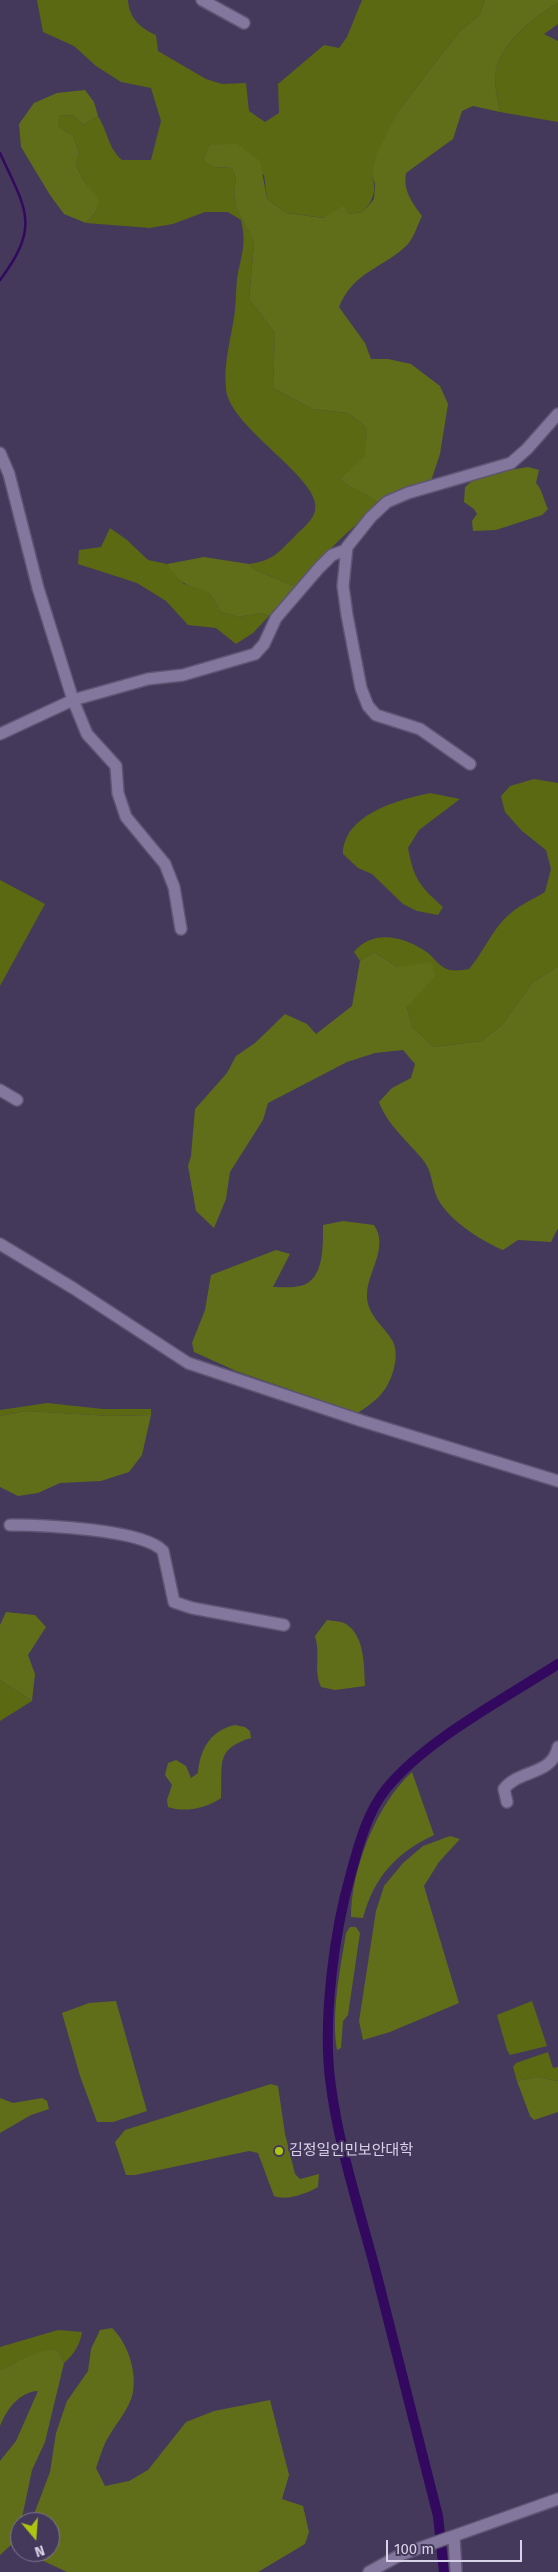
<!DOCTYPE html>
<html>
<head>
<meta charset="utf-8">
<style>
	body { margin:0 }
	#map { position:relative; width:558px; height:2572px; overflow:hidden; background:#44385b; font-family:"Fira Sans",sans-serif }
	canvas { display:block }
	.north { position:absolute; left:10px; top:2512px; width:50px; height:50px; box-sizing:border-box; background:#44385b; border:1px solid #7f7693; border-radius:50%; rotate:162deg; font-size:14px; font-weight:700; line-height:20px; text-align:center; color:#d8d2e8 }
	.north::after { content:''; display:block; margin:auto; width:18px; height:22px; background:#acc610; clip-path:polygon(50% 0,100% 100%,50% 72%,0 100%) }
	.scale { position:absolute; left:386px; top:2540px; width:136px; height:22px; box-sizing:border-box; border:2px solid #d8d2e8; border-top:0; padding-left:6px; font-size:15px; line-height:18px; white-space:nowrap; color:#d8d2e8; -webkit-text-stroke:4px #44385b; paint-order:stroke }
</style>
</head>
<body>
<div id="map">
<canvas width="558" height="2572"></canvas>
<div class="north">N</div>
<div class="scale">100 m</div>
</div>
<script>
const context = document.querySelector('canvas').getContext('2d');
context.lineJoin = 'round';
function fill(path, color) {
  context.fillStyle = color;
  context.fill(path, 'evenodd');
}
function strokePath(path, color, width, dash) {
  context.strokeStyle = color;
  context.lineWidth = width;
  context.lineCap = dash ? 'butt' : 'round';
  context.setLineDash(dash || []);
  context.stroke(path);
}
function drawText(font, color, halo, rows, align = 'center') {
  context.font = font + ' "Fira Sans","Noto Sans KR",sans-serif';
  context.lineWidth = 4;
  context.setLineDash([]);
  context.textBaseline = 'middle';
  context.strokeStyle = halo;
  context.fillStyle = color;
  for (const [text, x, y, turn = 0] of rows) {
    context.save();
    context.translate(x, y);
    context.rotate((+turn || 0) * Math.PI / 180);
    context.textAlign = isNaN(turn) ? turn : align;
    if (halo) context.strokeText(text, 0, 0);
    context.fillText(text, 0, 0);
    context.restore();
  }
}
fill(new Path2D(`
	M37,0h91c1,18 12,28 28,35l2,16 48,28 16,5 24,-1 3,28 16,11 14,-9 -1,-29 46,-39 15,3 8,-11 15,-37h123l-5,14 -21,18 -60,78 -27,65c5,16 1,25 -9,37l-14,2 -6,-7 -18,11 -39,-5 -19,-14 -3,-24 -55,-30 -6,16 11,6 18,1 4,10 -2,16 2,13 18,35 -5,57 26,34 -2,55 39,21 36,4 19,15 -1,28 -26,23c14,14 28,11 40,26 -34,28 -56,46 -81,83l-44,-18 -6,-6c24,-3 31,-13 47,-29 6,-6 17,-15 19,-24 9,-31 -86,-83 -89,-122 -3,-27 6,-53 9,-79 1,-10 1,-21 2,-31 4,-24 10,-34 4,-59l-13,-8h-23l-32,12 -23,4 -64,-5 11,-13 1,-10 -14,-19 -8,-15 3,-14 -6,-16 -15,-10v-10l15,-1 10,10 15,-9c10,16 10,32 24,44h29l10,-39 -10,-33 -30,-6 -25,-16 -22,-20 -31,-14z
	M558,3v21l-14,10 14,7v81l-58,-10c-2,-13 -7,-29 -4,-42 6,-28 39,-54 62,-67z
	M110,528l17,12 21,20 19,4 17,20 20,4 8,8 9,16 17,5 23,-4 8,3 -16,17 -17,11 -20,-16 -28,-3 -22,-24 -29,-18 -59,-19 1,-14 22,-3z
	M534,779l24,4v183l-26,17 -30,42 -21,16 -47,6 -22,-20 -5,-20 10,-13 -20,-27 -23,-15 -14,9 -6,-9c19,-24 52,-15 74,1 7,6 12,15 22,17 6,1 13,0 19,-1 15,-17 24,-42 42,-56 10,-9 23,-14 34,-21l6,-23 -5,-19 -24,-19 -17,-19 -4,-16 9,-10z
	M430,793l30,6 -41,31 -11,18c6,32 12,38 35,59l-5,8 -21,-4 -14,-7 -31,-30 -14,-6 -15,-14c1,-40 55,-54 87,-61z
	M0,880l45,24 -45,82z
	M47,1403l56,6h48v6l-41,1 -84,-5 -26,5v-6z
	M0,1680l32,21 -32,20z
	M532,2001l15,45 -37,9 -3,-5 -10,-35z
	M548,2052l5,16 5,-1v14l-22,-4 -19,4 -4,-14 3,-4z
	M58,2330l24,2c-2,13 -8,22 -18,31l-4,-10 -6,-4c-22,3 -34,13 -54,21v-23z`), '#5c6913');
fill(new Path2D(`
	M485,0h73v3c-23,13 -56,39 -62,67 -3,13 2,29 4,42l-27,-6 -11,5 -9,28 -47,34c-3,18 6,29 16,43 -4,8 -8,21 -14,28 -23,24 -54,26 -69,63l26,36 6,16h17l23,5 29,22 8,18 -8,50 -10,30 -50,21c-13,-15 -26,-12 -40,-26l25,-23 2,-28 -19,-15 -36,-4 -39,-21 2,-55 -26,-34 5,-57 -18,-35 -2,-13 2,-16 -4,-10 -18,-1 -11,-6 6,-16 28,-1 23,17 7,38 19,14 38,5 19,-12 6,8 14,-2 11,-13 1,-15 -3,-9 5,-22 22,-43 60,-78 21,-18z
	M85,90l9,12 4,14 -15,9 -10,-10 -15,1v10l15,10 6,16 -3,14 8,15 15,19 -2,10 -11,13 -22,-9 -14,-19 -29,-48 -2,-23 15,-21 23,-10z
	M528,467l11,3 -3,13c7,8 7,16 12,26l-6,6 -46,15 -23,1 -1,-10 5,-7 -3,-5 -10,-7 1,-15 14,-12z
	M204,557l45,7 6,6 44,18 -8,11 -22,17 -8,-3 -23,4 -17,-5c-14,-26 -10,-18 -35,-28 -7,-3 -14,-13 -19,-20z
	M374,952l23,15 35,-5 3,14 -28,31 5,20 22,20 47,-6 21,-16 30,-42 26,-17v262l-7,14 -33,-2 -15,10c-22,-9 -58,-32 -67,-55 -5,-13 -4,-24 -13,-35 -16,-20 -35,-34 -44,-58l13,-14 19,-10 4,-14 -12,-14 -28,3 -28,9 -79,41 -5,17 -33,52 -4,27 -12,29 -18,-17 -8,-45 3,-10 4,-47 32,-36 9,-17 19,-13 30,-29 22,10 9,10 36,-28 8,-45z
	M343,1221l31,4c15,22 -6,46 -7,69 -1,20 16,31 25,46 9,14 0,42 -10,53 -6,8 -16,14 -24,20l-122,-42 -42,-19 -2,-9 13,-33 6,-35 65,-25 14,4 -17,33c8,0 19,1 27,-1 25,-5 23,-43 23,-61z
	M26,1411l84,5 41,-1 -9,40 -13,17 -28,9 -41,2 -22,10 -20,3 -18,-9v-71z
	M6,1612l29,3 11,12 -18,28 7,19 -3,27 -32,-21v-55z
	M327,1620c5,1 14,1 19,4 19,12 18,42 19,62l-30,4 -14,-3c-8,-19 0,-31 -6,-51z
	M235,1725l10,2 5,4 1,7c-37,11 -28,27 -30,60 -14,10 -36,15 -53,9l-1,-7 5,-15 -7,-10 3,-12 8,-3 10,6 5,12 7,-5c2,-24 13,-43 37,-48z
	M412,1772l22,63c-38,18 -60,42 -71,83l-12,-1c0,-47 25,-112 61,-145z
	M450,1836l10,3 -21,23 -15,24 35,117 -69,29 -27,8 -4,-19 17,-110 8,-25 19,-23 20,-17z
	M350,1927h6l4,6 -12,82 -5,6 -2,27 -4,2c-6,-37 3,-79 9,-117z
	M116,2001l31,110 -34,11h-16l-17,-46 -18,-63 27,-10z
	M536,2077l22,4v31l-24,8 -4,-4 -13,-35z
	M271,2084l7,2 7,48 10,40 5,5 19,-5 -1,13c-12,7 -32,14 -44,9l-16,-43 -9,-2 -114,24h-9l-11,-33 10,-12z
	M0,2098l13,5 29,-5 5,3 2,8 -18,6 -31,18z
	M112,2328c15,14 25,43 21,64 -3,16 -16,30 -24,44 -6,9 -9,22 -13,32l9,18 24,-5 19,-11 38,-48 28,-11 56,-11 19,75 -7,24 21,7 6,26 -4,12 -47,28h-191l-30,-14 -3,-6h16v-30h-19l19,-50 6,-39 11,-32 21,-30 3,-22 9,-19z
	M54,2349l6,4 4,10 -19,79 -13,28 -13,62 -7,12 -12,11v-94l16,-20 22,-50c-19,1 -31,18 -38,35v-56c20,-8 32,-19 54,-21z`), '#606e19');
strokePath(new Path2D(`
	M0,153c26,57 41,72 0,127`), '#33085f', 2.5);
strokePath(new Path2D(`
	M444,2572l-6,-56c-21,-81 -41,-163 -62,-244 -17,-64 -38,-127 -46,-193 -7,-61 4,-147 21,-206 8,-29 16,-60 35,-84 41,-50 118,-90 172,-125`), '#33085f', 10);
const street = new Path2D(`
	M202,0l42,23
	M0,453l9,21 29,114 35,112 14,34 29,32 2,27 8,24 39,47 9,23 7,42
	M0,734l73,-34 75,-21 35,-4 72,-21 9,-10 12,-26 43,-50 13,-13 14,-5
	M470,764l-50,-35 -44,-14 -8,-9 -7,-18 -14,-73 -4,-29 4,-39 24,-30 16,-15 21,-9 103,-30 16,-14 31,-35
	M0,1090l17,10
	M0,1244l73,44 115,75 174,58 196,60
	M10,1525c32,0 133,4 153,26l11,51 18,6 92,17
	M507,1802l-3,-13c15,-20 48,-13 54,-42
	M454,2537l2,35
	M369,2572l31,-17 158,-56`);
strokePath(street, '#5e5572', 14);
strokePath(street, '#83779e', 11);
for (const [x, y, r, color] of [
	[279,2151,5,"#acc610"]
]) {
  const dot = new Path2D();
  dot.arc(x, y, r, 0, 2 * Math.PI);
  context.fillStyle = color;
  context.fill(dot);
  strokePath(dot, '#44385b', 2);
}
drawText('15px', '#d8d2e8', '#44385b', [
	["김정일인민보안대학",289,2151]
], 'left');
</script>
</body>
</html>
